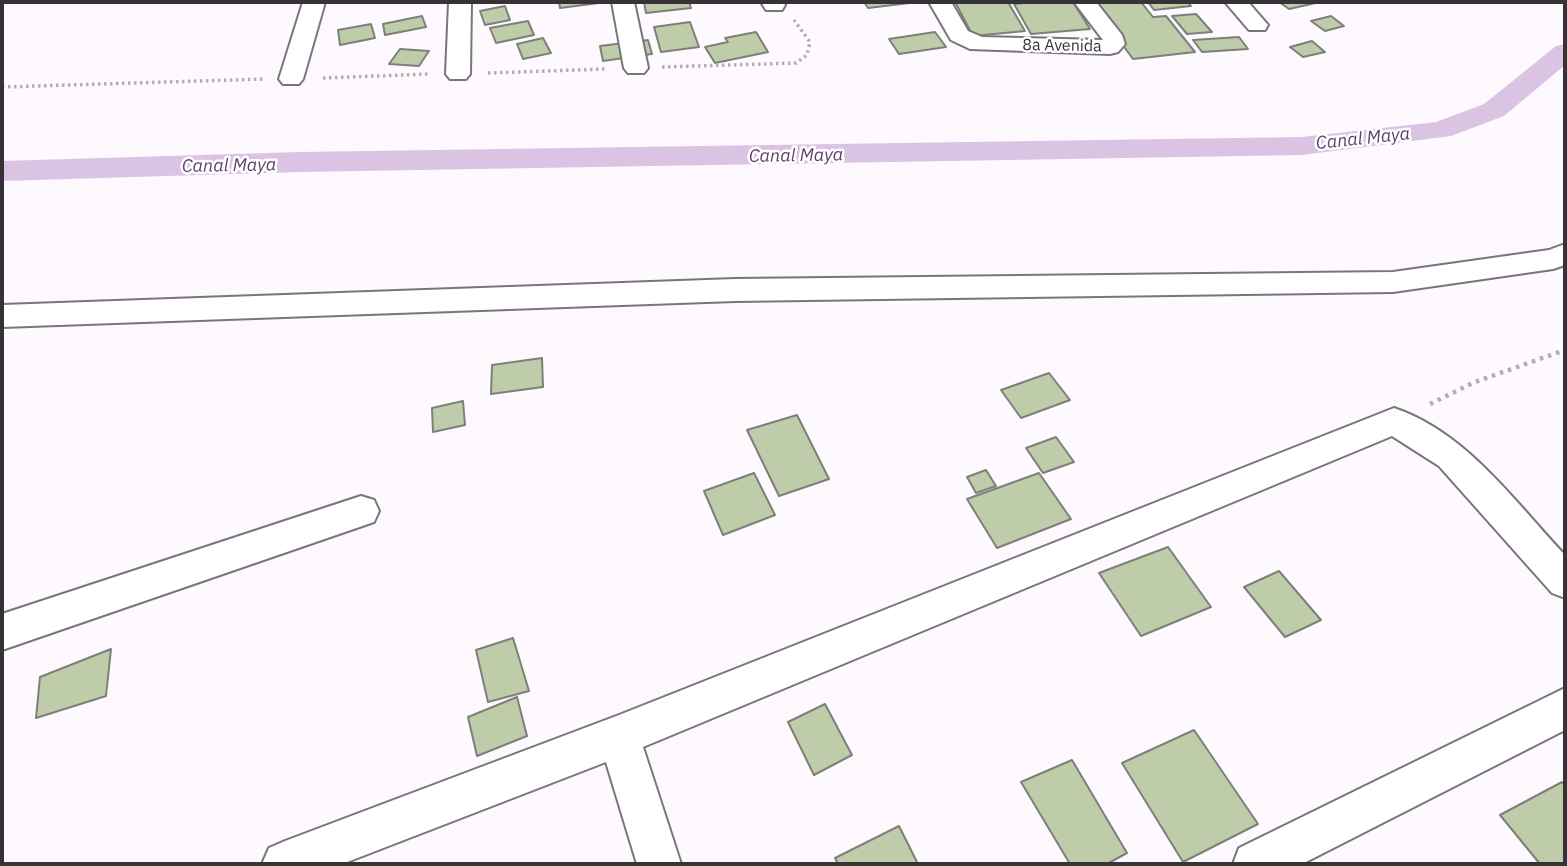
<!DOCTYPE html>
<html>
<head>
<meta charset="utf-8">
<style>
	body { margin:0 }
	#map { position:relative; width:1567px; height:866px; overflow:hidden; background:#fdf9fe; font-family:"IBM Plex Sans",sans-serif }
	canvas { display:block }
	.frame { position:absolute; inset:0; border:4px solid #353336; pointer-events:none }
</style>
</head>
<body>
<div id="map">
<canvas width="1567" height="866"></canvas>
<div class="frame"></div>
</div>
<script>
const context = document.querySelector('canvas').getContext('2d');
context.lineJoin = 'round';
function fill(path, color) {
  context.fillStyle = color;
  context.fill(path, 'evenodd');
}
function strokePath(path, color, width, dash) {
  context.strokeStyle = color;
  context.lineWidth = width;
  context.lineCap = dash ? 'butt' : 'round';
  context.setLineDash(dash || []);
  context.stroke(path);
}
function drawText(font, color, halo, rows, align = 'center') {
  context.font = font + ' "IBM Plex Sans",sans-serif';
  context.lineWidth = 5;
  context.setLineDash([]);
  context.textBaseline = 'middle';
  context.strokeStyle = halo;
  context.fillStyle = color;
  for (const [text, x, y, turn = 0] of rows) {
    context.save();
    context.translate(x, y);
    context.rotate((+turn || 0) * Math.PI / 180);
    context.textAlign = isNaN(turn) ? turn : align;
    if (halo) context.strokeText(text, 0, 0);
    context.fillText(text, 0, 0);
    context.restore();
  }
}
fill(new Path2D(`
	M1565,44v21l-61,51 -53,20 -149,19 -1002,17 -298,9v-20l298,-9 1002,-15 134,-15 48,-18 72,-58z`), '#dbc4e3');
const building = new Path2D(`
	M559,2h48l-47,6z
	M644,2h45l2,6 -45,5z
	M864,2h54l-50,6z
	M955,2h53l17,29 -52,5z
	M1036,2h37l17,27 -59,5 -17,-30z
	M1091,2h50l12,15 13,-1 29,36 -62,7z
	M1148,2h40l3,4 -37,4z
	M1279,2h41l-31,7z
	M505,6l5,14 -25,5 -5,-14z
	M1196,14l16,18 -25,2 -15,-18z
	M422,16l4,11 -41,8 -2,-11z
	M1331,16l13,10 -19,5 -14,-10z
	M528,21l6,14 -38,8 -6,-15z
	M690,22l9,25 -38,5 -7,-25z
	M371,24l4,14 -35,7 -2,-15z
	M756,32l12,20 -53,11 -10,-16 23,-5 -3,-4z
	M935,32l11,15 -47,7 -10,-15z
	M1239,37l9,12 -46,3 -9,-12z
	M543,38l8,15 -28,6 -6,-15z
	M648,40l4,14 -49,7 -3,-15z
	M1312,41l13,11 -22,5 -13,-10z
	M400,49l29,2 -10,15 -30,-2z
	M542,358l1,29 -52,7 1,-29z
	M1049,373l21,27 -49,18 -20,-28z
	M463,401l2,24 -32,7 -1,-24z
	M797,415l32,64 -50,17 -32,-66z
	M1056,437l18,25 -31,11 -17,-25z
	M986,470l10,16 -20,7 -9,-16z
	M754,473l21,42 -52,20 -19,-44z
	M1039,473l32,46 -74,29 -30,-49z
	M1168,547l43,60 -70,29 -42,-63z
	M1279,571l42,49 -36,17 -41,-50z
	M513,638l16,53 -41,11 -12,-52z
	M111,649l-5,47 -70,22 4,-41z
	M517,697l10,39 -50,20 -9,-39z
	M825,704l27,51 -38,20 -26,-53z
	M1194,730l64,94 -75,38 -61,-99z
	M1072,760l55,93 -20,11h-37l-49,-82z
	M1562,782l3,4v78h-25l-40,-49z
	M899,826l19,38h-80l-3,-6z`);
fill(building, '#bfccaa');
strokePath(building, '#7d8079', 2);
const street = new Path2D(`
	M303,2h22l-22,77 -4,5h-16l-4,-5z
	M449,2h22l-1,72 -4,5h-16l-4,-5z
	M612,2h22l14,66 -4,5h-16l-4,-5z
	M761,2h22l2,3 -3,5h-16z
	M929,2h22l17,29 14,6 121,3 -29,-38h22l26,33 3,9 -7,8 -8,2 -140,-5 -19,-9z
	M1225,2h23l20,23 -3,5h-16z
	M1565,244v21l-12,4 -160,23 -658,9 -733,26v-22l733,-26 658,-7 156,-22z
	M1394,408c72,24 121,94 171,147v43l-13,-5 -113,-127 -47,-30 -749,311 38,117h-44l-31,-102 -264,102h-80l7,-16 16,-7 334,-126z
	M361,496l13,4 5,11 -5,11 -372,128v-36z
	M1565,688v42l-263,134h-69l6,-16z`);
strokePath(street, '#79757b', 4);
strokePath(new Path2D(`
	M662,67l134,-4 11,-8 3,-13 -16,-22
	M488,73l117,-4
	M323,78l107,-4
	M2,87l263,-8`), '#b1aeb2', 3.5, [2.5, 3.5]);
strokePath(new Path2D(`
	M1430,404l45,-22 90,-32`), '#b1aeb2', 4.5, [3.5, 5]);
fill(street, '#fff');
drawText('16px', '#353336', '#fff', [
	["8a Avenida",1062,46,1]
]);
drawText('italic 18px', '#61416c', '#fff', [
	["Canal Maya",1363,139,-6],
	["Canal Maya",796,156,-1],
	["Canal Maya",229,166,-1]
]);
</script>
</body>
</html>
